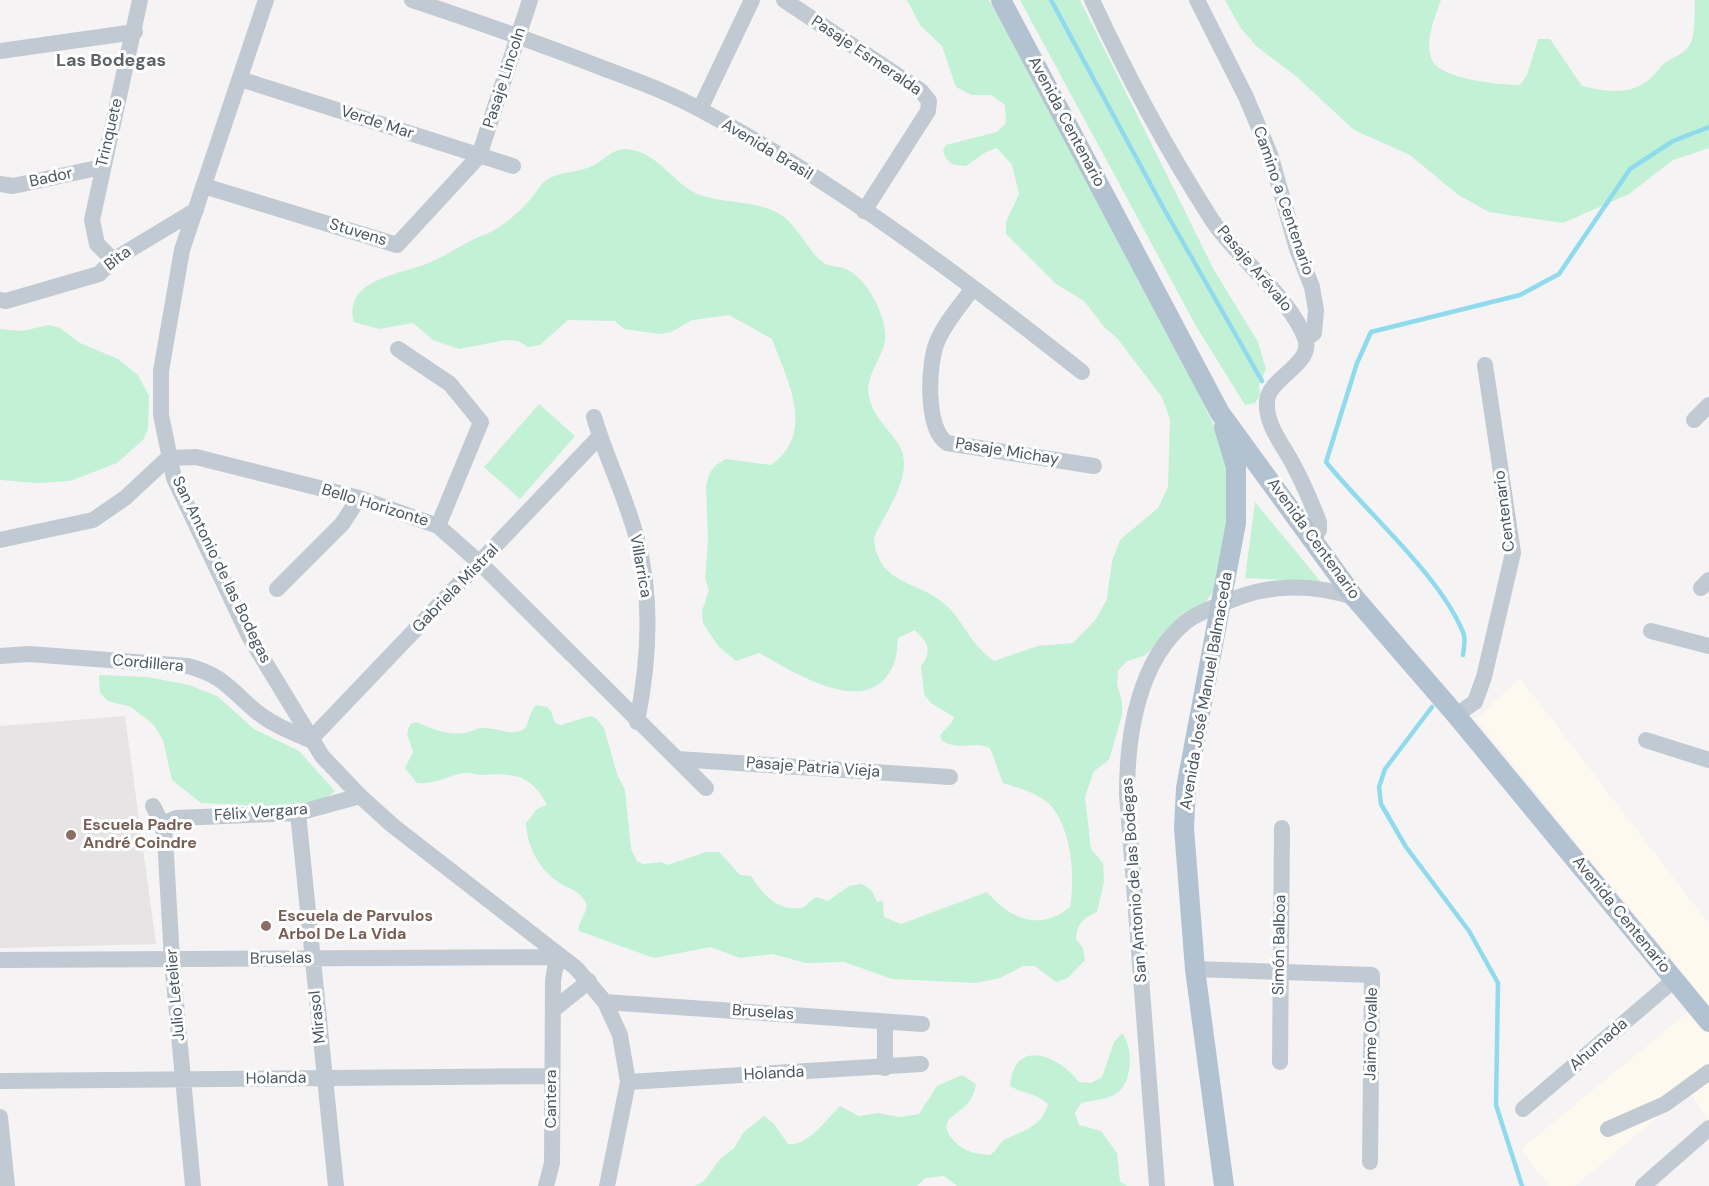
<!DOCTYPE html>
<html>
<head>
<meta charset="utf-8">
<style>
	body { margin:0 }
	canvas { display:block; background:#f5f3f3 }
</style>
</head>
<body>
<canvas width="1709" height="1186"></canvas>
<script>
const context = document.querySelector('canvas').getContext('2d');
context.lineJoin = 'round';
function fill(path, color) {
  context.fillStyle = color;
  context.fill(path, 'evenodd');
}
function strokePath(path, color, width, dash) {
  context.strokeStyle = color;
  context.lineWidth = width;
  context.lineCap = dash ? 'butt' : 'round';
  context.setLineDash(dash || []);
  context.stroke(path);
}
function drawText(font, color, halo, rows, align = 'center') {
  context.font = font + ' "DM Sans",sans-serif';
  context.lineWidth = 6;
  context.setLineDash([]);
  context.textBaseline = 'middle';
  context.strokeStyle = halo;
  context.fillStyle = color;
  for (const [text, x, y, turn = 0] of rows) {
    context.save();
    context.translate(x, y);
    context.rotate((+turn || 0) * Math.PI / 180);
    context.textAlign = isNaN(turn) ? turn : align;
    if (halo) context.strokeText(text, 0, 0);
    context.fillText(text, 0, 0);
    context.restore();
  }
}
fill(new Path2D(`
	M1520,678l189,246v196l-20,-29 -114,95h-26l-28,-37 183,-150 -228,-280z`), '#fdf9ef');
fill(new Path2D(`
	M125,716l31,228 -156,4v-222z`), '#e6e4e5');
fill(new Path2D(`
	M907,0h82l24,40 183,348 17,36 16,49 -4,64 -8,49 -12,17 -22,10 -23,29 -16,14 -17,5 -9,10 -1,13 5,18v13l-13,45 -15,11 -9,26 6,52 12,14 1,19 -7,30c-14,6 -20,12 -21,27l7,9 2,12 -17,18 -12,4 -21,-16h-12l-23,12 -24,5 -84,-4 -48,-17 -38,1 -34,-9 -32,4 -30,-11 -56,11 -75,-27c-2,-11 12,-20 6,-30 -5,-9 -14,-12 -22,-16 -22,-12 -36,-37 -37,-62l11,-14 10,-4c-16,-31 -34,-32 -66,-30 -6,0 -12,-4 -18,-2 -17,3 -28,12 -46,10l-12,-15 8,-16 -6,-18 3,-10 6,-2c15,6 32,14 49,11 6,-1 12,-5 18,-5 13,-1 28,9 41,1 5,-3 5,-17 12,-24l11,2 4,4 4,12 6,2 29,-9 6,2 8,10 13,46 8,16 6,59 6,12 6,3 18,-2 7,3 38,-13h13l21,23 11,1c12,18 25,35 50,32 6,-1 9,-8 15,-11l12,4 21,-15 13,-2 10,7 5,11 6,-1 1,16 17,7 86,-32c23,27 53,40 83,15 6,-30 1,-90 -27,-108 -12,-8 -27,-12 -40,-16l-13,-35c-15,-7 -30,3 -48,-7l-2,-6 12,-13 2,-5 -23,-14 -7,-9 -3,-28c12,-15 7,-23 -6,-36l-17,8c-1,9 -1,20 -5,28 -25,55 -99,6 -134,-13l-23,8 -18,-15 -15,-23 -1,-12 7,-21 -4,-11 3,-37 -2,-56 3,-12 7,-9 10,-6 45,6c46,-32 16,-85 1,-126l-43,-24 -37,5 -21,12 -11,2 -36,-5 -9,-8 -47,-1 -28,25 -12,2 -10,-6 -13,-1 -46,9 -26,-9 -20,-17 -34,6 -25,-7c-12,-44 51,-48 77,-60 18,-8 34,-20 53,-27 18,-7 37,-24 49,-39 5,-6 8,-13 15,-17 13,-8 33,-6 48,-15 10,-6 18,-16 31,-15 33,3 48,39 76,47 24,7 49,5 71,15 24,11 31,38 50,52 5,4 15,3 22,6 20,9 37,41 39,63 3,23 -21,40 -16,65 3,16 16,29 26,42 25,31 -9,70 -21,99 3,47 44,42 72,67 18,17 24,39 48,56l44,-15 35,-3 23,-24 11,-20 5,-38 8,-21 38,-32 10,-21 2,-68 -8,-22 -45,-59 -12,-10 -21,-27 -28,-17 -50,-50v-12l13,-28 -7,-29 -15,-17 -11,4 -20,14c-13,-1 -19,-2 -23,-15l3,-6 51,-13 9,-9 -1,-18 -14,-10h-19l-16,-8 -14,-41 -22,-21z
	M1020,0h60l134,270 44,72 8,27 -7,16 1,10 -5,8 -10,2 -49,-79z
	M1225,0h216c-6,16 -17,43 -9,60 8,19 68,25 88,25l7,-10 11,-36h12l32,47c24,6 52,10 71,-10 5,-5 7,-10 13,-14 9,-6 20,-8 25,-20 5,-13 3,-29 4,-42h14v148l-36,12 -44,34 -66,29 -74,-11 -32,-18 -47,-39 -56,-25 -57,-53 -41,-31 -16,-19z
	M49,325l11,3 20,15 38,16 20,16 11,21 -1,33 -5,11 -26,23 -47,18 -34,2 -36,-3v-151l22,2z
	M539,404l36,32 -55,63 -36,-32z
	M1255,502l66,80 -76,-4z
	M99,675l49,2 41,8 28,11 37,33 45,22 36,40 -10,8 -46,8 -78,-4 -29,-23 -9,-40 -9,-15 -23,-18 -23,-6 -8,-8z
	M1122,1033c12,14 11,53 -8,62 -10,5 -21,5 -33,8l-6,10 4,12 22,6 16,22 3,29 8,4h-171l-13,-10 -19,2 -8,8h-222l9,-5 16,-22 14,-11 10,-16 20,-16 10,8 14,20c19,3 39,-25 52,-38l19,10 19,-3 22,4 19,-3 18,-28 25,-11 14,9c-1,5 -3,13 -7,18 -12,15 -35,17 -14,40 10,10 21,12 35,13 7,-4 9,-13 16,-16 18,-9 36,-12 42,-35 -11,-11 -25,-10 -38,-18 4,-49 48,-31 69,-4l12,1 11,-6 12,-35z`), '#c3f1d5');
strokePath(new Path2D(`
	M1051,0l113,209 98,172
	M1463,655c1,-7 3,-17 0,-23 -25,-59 -96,-119 -137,-170l31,-99 14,-31 149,-37 39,-21 71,-105 43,-28 36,-14
	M1432,707l-47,62 -6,18 2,17 25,43 63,84 29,52 -2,122 26,81`), '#90daee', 4.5);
strokePath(new Path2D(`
	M266,0l-84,250 -21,121v44l13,63 75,158 73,120 38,40 32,29 184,143 29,34 15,33 8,47 -21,104
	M412,0c63,21 126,43 188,67 34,13 69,25 101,43 135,72 261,167 381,262
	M784,0l137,91 8,10 -1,10 -64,100
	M1092,0c35,76 75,150 120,220 25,38 77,76 93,118 10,26 -36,39 -38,63 -2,25 18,46 28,67 9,17 17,36 24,54v8l-6,9
	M1197,0l49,97 24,57 27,95 15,38 4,23 -2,23 -8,6
	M0,51l135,-19
	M240,79l273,87
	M700,109l52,-109
	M0,184l13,2 89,-19
	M204,186l193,59 82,-89 51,-156
	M113,260l-16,-16 -5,-24 48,-220
	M973,288c-12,17 -28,34 -36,54 -9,21 -12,87 10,101l147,23
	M0,300l6,1 93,-27 14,-14 83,-50
	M398,349l52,35 31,38 -43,104
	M594,417c12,41 32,80 43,122 16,59 12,123 0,183
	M1694,420l15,-15
	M0,540l93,-20 32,-22 43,-40 28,-1 163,41 79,28 43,38 225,224
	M1701,588l8,-8
	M277,589l65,-65 17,-26
	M1651,631l58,15
	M0,656l29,-2 159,12c37,10 42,24 69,46 16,13 35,20 53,28
	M1456,715l19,-13 9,-25 29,-124 -28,-188
	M310,740l290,-304
	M1646,740l63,20
	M677,759l273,18
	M153,806l9,18 3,14 7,122 21,226
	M298,813l38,373
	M162,824l14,-6 122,-5 62,-17
	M0,960l562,-3
	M1195,969l177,6 -2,187
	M605,1002l317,22
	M553,1010l36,-29
	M1280,1062l2,-234
	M885,1068v-46
	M0,1081l551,-5
	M628,1082l293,-18
	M1523,1109l151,-129
	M0,1117l7,69
	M1608,1129l57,-25 44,-32
	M546,1186l6,-23 1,-182 2,-13 7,-11
	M1157,1186l-30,-392c0,-59 11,-134 60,-173 13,-10 27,-13 42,-20 41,-18 83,-17 125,-4
	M1643,1186l66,-58`), '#c1cad2', 16);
strokePath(new Path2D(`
	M1001,0l219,413 134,184 102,118 253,307
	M1224,427l12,40v56l-50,265 -2,40 11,141 29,217`), '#b3c2d1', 20);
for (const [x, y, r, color] of [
	[71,835,6,"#8d6e63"],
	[266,926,6,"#8d6e63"]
]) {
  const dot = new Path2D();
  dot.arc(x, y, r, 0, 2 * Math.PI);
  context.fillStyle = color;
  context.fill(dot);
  strokePath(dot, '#fff', 2);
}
drawText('16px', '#4a5661', '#fff', [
	["Pasaje Esmeralda",866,56,34],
	["Pasaje Lincoln",505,78,-72],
	["Avenida Centenario",1066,122,62],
	["Verde Mar",377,123,18],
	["Trinquete",110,133,-77],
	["Avenida Brasil",767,150,31],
	["Bador",51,178,-12],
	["Camino a Centenario",1283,201,71],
	["Stuvens",358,233,17],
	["Bita",118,259,-37],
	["Pasaje Arévalo",1254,269,50],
	["Pasaje Michay",1007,452,9],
	["Bello Horizonte",375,506,17],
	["Centenario",1505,511,-97],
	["Avenida Centenario",1313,539,54],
	["Villarrica",640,566,80],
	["San Antonio de las Bodegas",221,570,64],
	["Gabriela Mistral",456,589,-46],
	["Cordillera",148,664,5],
	["Avenida José Manuel Balmaceda",1207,691,-80],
	["Pasaje Patria Vieja",813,768,4],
	["Félix Vergara",261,813,-4],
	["San Antonio de las Bodegas",1135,880,-94],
	["Avenida Centenario",1621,915,51],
	["Simón Balboa",1280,945,-89],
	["Bruselas",281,959,-1],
	["Julio Letelier",176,995,-95],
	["Bruselas",763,1013,4],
	["Mirasol",318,1017,-96],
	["Jaime Ovalle",1372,1034,-89],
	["Ahumada",1599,1045,-41],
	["Holanda",774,1074,-3],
	["Holanda",276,1079,-1],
	["Cantera",552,1099,-90]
]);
drawText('bold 16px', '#785e54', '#fff', [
	["Escuela Padre",83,826],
	["André Coindre",83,844],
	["Escuela de Parvulos",278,917],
	["Arbol De La Vida",278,935]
], 'left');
drawText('bold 18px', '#5f6368', '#fff', [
	["Las Bodegas",111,61]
]);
</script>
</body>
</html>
